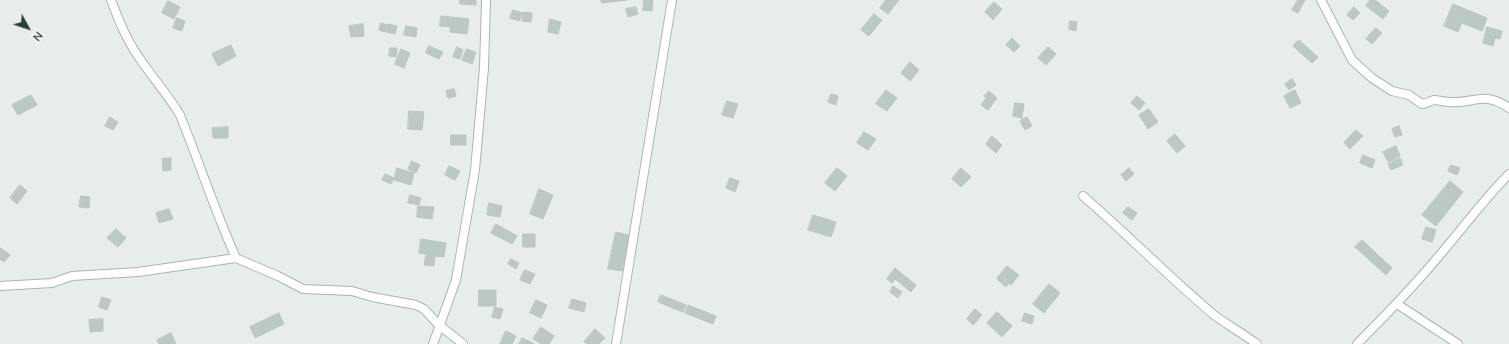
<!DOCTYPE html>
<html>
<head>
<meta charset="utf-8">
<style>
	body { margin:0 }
	#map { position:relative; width:1509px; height:344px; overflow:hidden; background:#e7eeea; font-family:"Nunito Sans",sans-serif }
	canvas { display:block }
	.north { position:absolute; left:8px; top:8px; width:40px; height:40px; -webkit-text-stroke:3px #f7faf9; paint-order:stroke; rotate:130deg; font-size:11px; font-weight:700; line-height:16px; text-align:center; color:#273e36 }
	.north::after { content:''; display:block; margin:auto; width:14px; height:18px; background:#273e36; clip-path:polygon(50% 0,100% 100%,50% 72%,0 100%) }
</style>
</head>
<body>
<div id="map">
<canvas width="1509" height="344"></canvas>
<div class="north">N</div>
</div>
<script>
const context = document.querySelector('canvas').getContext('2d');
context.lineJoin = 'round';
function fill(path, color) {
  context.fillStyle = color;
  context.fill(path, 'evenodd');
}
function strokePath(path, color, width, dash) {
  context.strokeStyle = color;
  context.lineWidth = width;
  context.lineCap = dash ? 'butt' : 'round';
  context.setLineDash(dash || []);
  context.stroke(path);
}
const building = new Path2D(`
	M460,0h16v5l-16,-1z
	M601,0h26l-25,3z
	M644,0h9l-1,11 -9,-1z
	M886,0h13l-11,14 -8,-6z
	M1298,0h7l-7,13 -6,-3z
	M1370,0h5l14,11 -6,8 -17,-13z
	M168,1l12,6 -6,12 -12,-6z
	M994,2l8,7 -9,11 -8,-8z
	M1453,4l34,14 -5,13 -20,-8 -4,9 -14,-6z
	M636,7l2,7 -10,3 -2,-8z
	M1354,7l6,6 -7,7 -6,-5z
	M513,10l9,3 -3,8 -9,-3z
	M523,12l9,1 -1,9 -9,-1z
	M874,14l8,6 -13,16 -8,-6z
	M441,16l10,1 -1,10 -10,-1z
	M452,17l17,2 -2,15 -17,-2z
	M177,18l8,3 -3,10 -9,-3z
	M550,19l11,3 -3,12 -10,-2z
	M1070,21l7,1 -1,9 -7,-2z
	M381,23l6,2 -2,7 -6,-2z
	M363,24l1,12 -13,1 -2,-11z
	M388,24l9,2 -2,8 -9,-2z
	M406,26l11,2 -1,9 -12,-2z
	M1487,27l15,4 -2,8 -5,-1 -2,8 -10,-3z
	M1376,28l6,5 -10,11 -6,-5z
	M1012,38l8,8 -6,6 -8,-7z
	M1299,40l19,17 -6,6 -19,-17z
	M231,45l5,11 -18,10 -6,-12z
	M429,46l14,6 -4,7 -13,-6z
	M457,47l6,3 -3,9 -7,-2z
	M1048,47l8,7 -10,11 -8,-7z
	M390,48h7l-1,9 -7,-1z
	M401,49l9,4 -6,15 -9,-4z
	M467,49l9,3 -4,12 -10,-4z
	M910,62l9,8 -9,11 -9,-8z
	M1292,79l4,6 -7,5 -4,-6z
	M454,89l2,7 -8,2 -2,-7z
	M886,90l11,8 -10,13 -11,-7z
	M1295,90l6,13 -11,5 -6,-12z
	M989,91l8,7 -9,12 -7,-5 5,-7 -2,-2z
	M831,94l7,2 -2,9 -8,-3z
	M31,95l6,10 -19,10 -6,-10z
	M1137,96l8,7 -6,7 -8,-7z
	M727,101l11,3 -5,14 -11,-3z
	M1015,103l9,1 -2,14 -9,-2z
	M1149,109l9,13 -10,7 -9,-14z
	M409,111l15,1 -2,18 -14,-1z
	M110,117l8,5 -5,8 -8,-4z
	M1027,117l5,9 -7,4 -5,-9z
	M1399,126l3,9 -7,2 -3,-8z
	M228,127v11h-15l-1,-10z
	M1356,130l7,6 -13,13 -6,-6z
	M864,132l12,7 -8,11 -11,-7z
	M1175,134l10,12 -8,7 -10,-12z
	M451,135h15v10h-15z
	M992,136l10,9 -6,8 -10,-9z
	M1396,146l4,10 -12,6 -5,-10z
	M1363,155l12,5 -3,8 -12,-5z
	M171,158v12l-8,1 -1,-12z
	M1400,158l3,7 -12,5 -3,-6z
	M412,161l8,4 -4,8 -8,-4z
	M1451,165l9,3 -3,7 -9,-4z
	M449,166l11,5 -5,9 -10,-5z
	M397,168l17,5 -3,12 -17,-5z
	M837,168l10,8 -12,15 -10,-8z
	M961,168l10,9 -10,10 -9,-8z
	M1129,168l5,6 -8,7 -5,-6z
	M385,174l9,4 -3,6 -9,-4z
	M730,178l9,3 -4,11 -9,-4z
	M1450,181l13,11 -27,34 -14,-11z
	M20,185l7,6 -10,13 -7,-6z
	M539,189l14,6 -10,24 -13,-5z
	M410,195l11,3 -2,7 -11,-2z
	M81,196l9,1 -1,11 -10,-1z
	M489,203l13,3 -2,11 -13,-2z
	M418,206l16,1 -2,12 -15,-2z
	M1128,207l9,6 -5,7 -9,-7z
	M169,209l4,10 -14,4 -3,-10z
	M813,215l23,7 -5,15 -23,-7z
	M496,224l21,12 -5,8 -21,-11z
	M1426,227l10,3 -4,12 -10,-3z
	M116,229l10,9 -8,9 -11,-9z
	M616,232l13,3 -7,36 -14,-2z
	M523,234h12v13h-12z
	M421,239l25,4 -2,14 -9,-1 -1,10 -10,-1 2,-11 -7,-1z
	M1362,240l30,28 -6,7 -31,-28z
	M1,248l9,7 -6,7 -4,-3v-9z
	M511,259l8,4 -3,6 -8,-5z
	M1007,266l12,9 -8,10 -12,-9z
	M895,268l21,17 -5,7 -16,-13 -3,4 -5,-4z
	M525,270l10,4 -5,10 -10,-4z
	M999,276l9,8 -2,3 -9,-8z
	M1049,284l11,9 -16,20 -11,-9z
	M893,286l9,6 -4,6 -8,-6z
	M479,290h17v16h-17z
	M661,295l25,10 -3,7 -25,-10z
	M102,297l9,3 -4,10 -8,-3z
	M572,299l14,4 -2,9 -15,-4z
	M536,300l11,5 -6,13 -11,-5z
	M688,305l28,11 -3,8 -28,-11z
	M495,307l8,2 -3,10 -8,-2z
	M975,309l7,6 -9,10 -6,-6z
	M997,312l15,14 -10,11 -15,-14z
	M279,313l5,11 -29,14 -5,-11z
	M1025,313l9,3 -2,8 -10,-3z
	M103,319v12l-13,1 -1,-12z
	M541,327l13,9 -5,8h-8l-8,-5z
	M595,329l10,9 -6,6h-12l-3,-2z
	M506,331l10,5 -4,8h-12z
	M171,333l5,11h-17l-2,-4z
	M522,338l11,5v1h-14z`);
fill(building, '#bcc8c3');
strokePath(building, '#bac7c0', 1);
const street = new Path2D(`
	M111,0c8,21 16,41 29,59 13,19 28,36 40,56 19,47 35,96 56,143
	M1321,0l31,60 20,18 20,13 17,4 13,9c4,0 7,-3 12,-4 5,0 10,2 15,2 26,2 34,-12 60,6
	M1083,196c45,39 86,81 131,119 14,10 29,19 43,29
	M0,286l52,-3 20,-7 66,-4 98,-14 42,18 25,13 49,2 20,6 44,8 8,4 15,16 24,19
	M1397,304l61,40
	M433,344l23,-64 19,-110 9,-102 2,-68
	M616,344l56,-344
	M1357,344c30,-30 60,-61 87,-94 22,-26 41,-52 65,-76`);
strokePath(street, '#aab6b0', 10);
strokePath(street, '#fff', 8);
</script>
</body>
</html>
